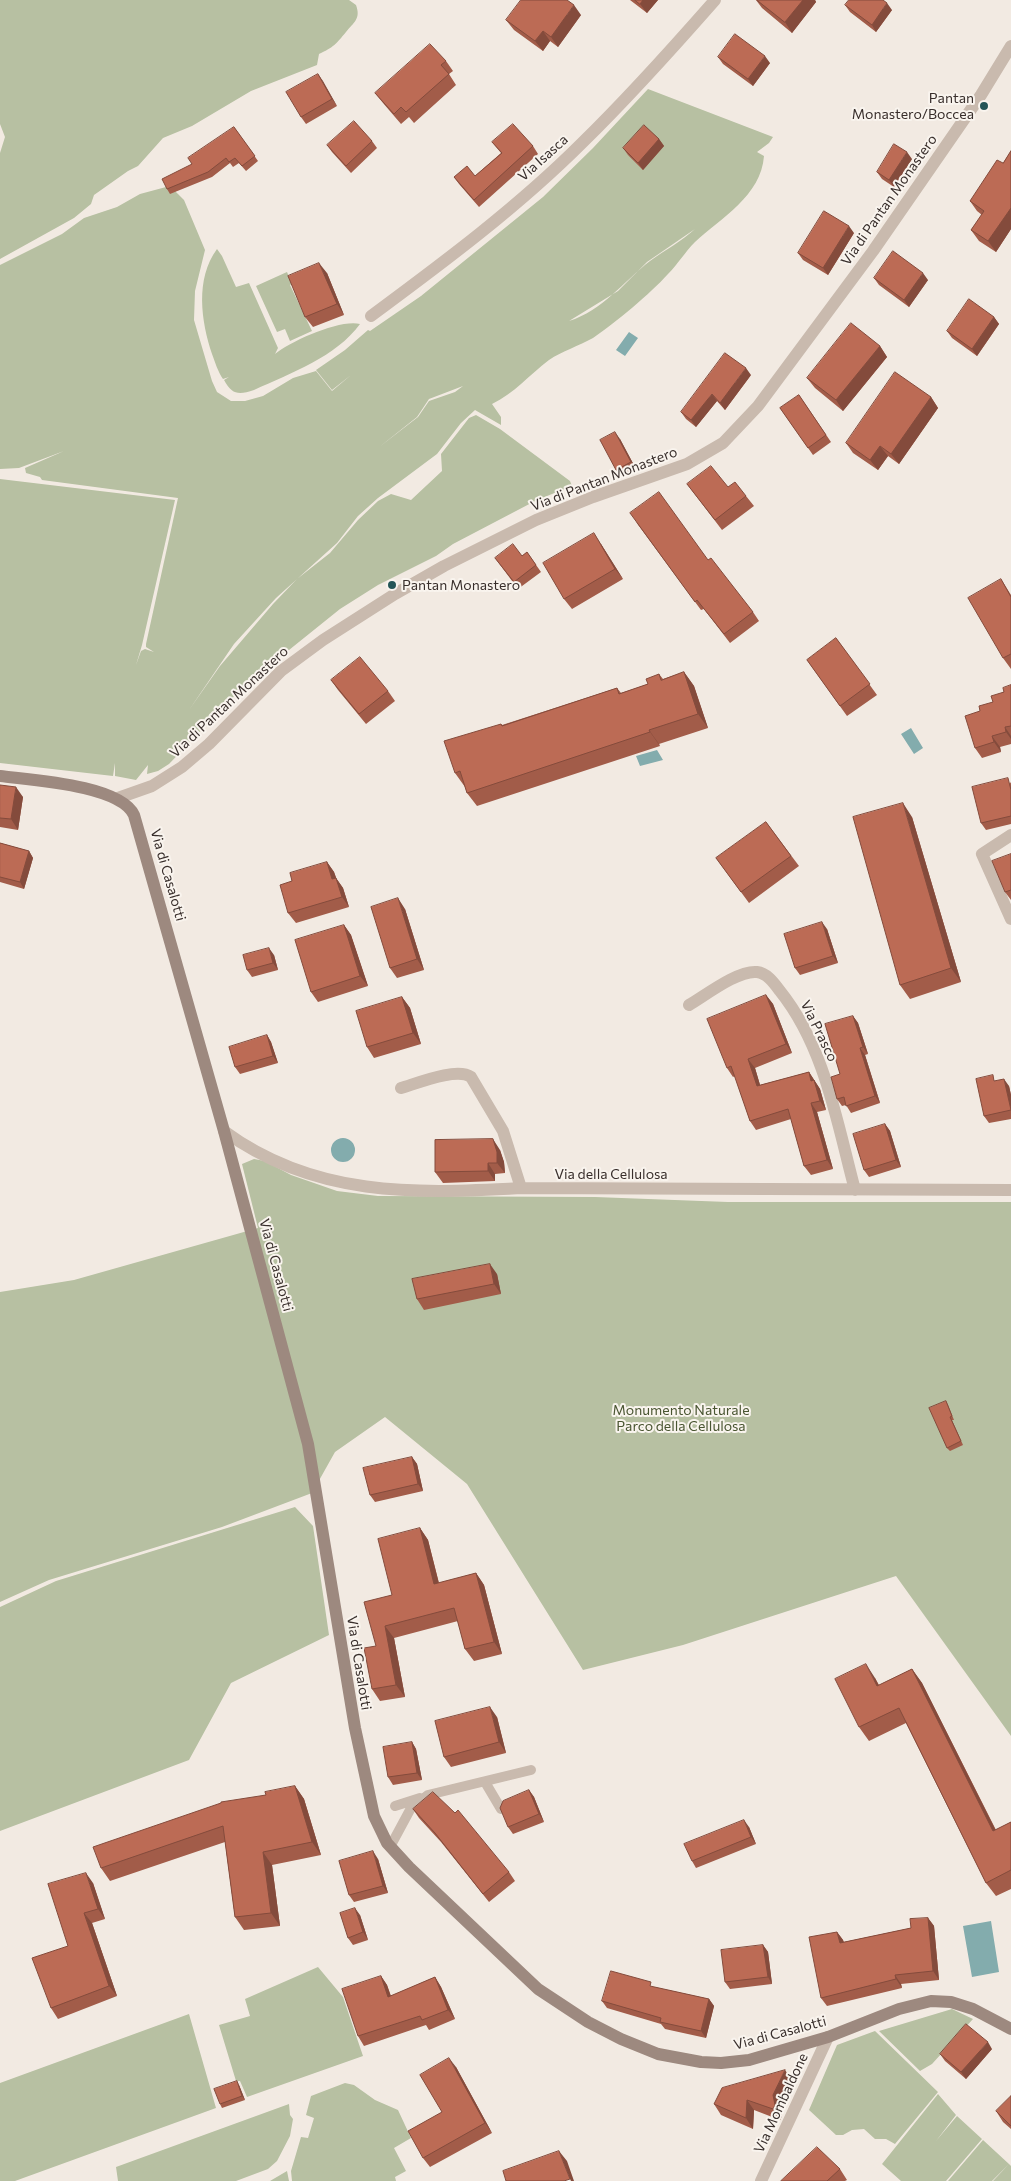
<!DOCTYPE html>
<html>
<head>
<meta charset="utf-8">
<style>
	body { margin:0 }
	canvas { display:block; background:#f2eae2 }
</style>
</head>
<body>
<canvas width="1011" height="2181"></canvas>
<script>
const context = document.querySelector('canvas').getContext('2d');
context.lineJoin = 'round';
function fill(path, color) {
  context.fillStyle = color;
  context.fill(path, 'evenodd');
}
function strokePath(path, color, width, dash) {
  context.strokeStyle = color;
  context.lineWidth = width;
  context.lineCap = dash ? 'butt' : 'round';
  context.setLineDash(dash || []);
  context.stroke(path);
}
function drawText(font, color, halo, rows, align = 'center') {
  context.font = font + ' Commissioner,sans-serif';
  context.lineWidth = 4;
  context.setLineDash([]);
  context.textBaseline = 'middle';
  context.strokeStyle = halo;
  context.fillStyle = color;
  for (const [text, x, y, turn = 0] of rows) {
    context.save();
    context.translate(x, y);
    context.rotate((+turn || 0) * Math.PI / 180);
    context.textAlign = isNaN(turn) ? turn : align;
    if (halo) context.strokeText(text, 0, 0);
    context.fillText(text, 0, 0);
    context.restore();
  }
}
fill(new Path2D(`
	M0,0h349l7,5c5,14 -2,17 -10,27 -10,12 -12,15 -27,22l-2,11 -66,26 -59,35 -29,12 -25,28 -10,5 -34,24 -3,9 -17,14 -74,41v-106l5,-16 -5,-13z
	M648,89l125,48 -4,6 -12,9 7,4c-3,40 -43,62 -69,86 -10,10 -17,22 -27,32 -18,20 -53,49 -75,64 -14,8 -31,13 -44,22 -20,15 -34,33 -57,44l9,13v8l-26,-15 -14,13 -24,31 -59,44 -20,18 -21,27 -61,55 -42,46 -45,66 31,-44 53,-62 24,-25 33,-26 28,-33 20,-19 13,-7 20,6 31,-29 -1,-17 28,-36 7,-3 24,14 70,52 2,5 -35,14 -84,44 -17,12 -58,29 -38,24 -97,78 -74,77 -11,7 -11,3 1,-9 -12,15 -21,-4v-13l-2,13 -113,-13v-284l175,21 -33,145 -6,20 5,-14 4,-2 9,3 -8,-5v-3l32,-146 -136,-18 -2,-3 -14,-4 -1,-5 39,-17 -45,17 -19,1v-204l62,-31 22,-16 33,-11 23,-13 26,-7 7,2 11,11 21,50 -10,41 -1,29 18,61 5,11 14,9h14l18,-5 30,-18 23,-7 16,20 19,-16 -19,15 -16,-20 29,-20 23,-20 2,1 51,-35 122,-99 50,-49zM695,229c-13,12 -30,21 -45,32 -26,20 -48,50 -81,60l49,-30 29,-29zM463,386l-8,6 -26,9 -11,16 -40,31 39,-31 12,-18z
	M217,249l5,7 14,31 13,-4 29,65 -3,6c16,-13 65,-35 85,-30 -24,33 -69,49 -106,66 -15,5 -22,5 -30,-10l5,-3 -6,2c-5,-7 -8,-17 -11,-25 -11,-33 -17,-75 5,-105z
	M287,272l5,12 -2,1 22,46 -22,10 -5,-12 -8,3 -21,-46z
	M254,1159l11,2 26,14 46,16 41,5 217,1 133,5h283v534l-115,-160 -213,69 -100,25 -116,-186 -82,-67 -50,35 -23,41 -90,34 -173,53 -49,22v-310l74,-12 184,-52 -16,-64z
	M295,1507l18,19 16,109 -98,48 -42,77 -189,71v-224l56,-26z
	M318,1967l25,30 20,59 -116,41 -7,-16h-4l-17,-56 31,-9 -5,-17z
	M952,2009l21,10 -41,45 -12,7 -41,-40z
	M189,2014l27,94 -201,73h-15v-98z
	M875,2031l63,61 -43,52 -9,-5h-11l-11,-10 -12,1 -9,5h-7l-27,-25 28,-65z
	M345,2083l9,2 21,15 23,10 13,28 -17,10 12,23 -11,6 1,4h-104l-1,-10 10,-34 7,1 6,-20 -8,-3 5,-19z
	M938,2094l18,21 -20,26 21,-25 25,23 -36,42h-45l-19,-17z
	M289,2104l1,11 3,4 -3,17 -13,25 -9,8 -32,12h-118l-2,-14z
	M983,2140l26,24 -17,17h-44z
	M1009,2164l2,2v15h-18z
	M287,2171l2,10h-19z`), '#b7c0a2');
fill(new Path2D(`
	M629,332l9,6 -13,18 -9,-6z
	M911,728l12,20 -9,6 -13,-20z
	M657,750l6,10 -23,6 -4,-10z
	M331 1150a12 12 0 1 1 24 0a12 12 0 1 1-24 0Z
	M991,1921l8,51 -27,5 -9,-51z`), '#83acad');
strokePath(new Path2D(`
	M485,1782l16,27
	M395,1806l25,-8
	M390,1847l21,-39 17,-13 103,-25`), '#c9baae', 10);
strokePath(new Path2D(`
	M371,316c73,-54 147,-109 212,-174 46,-45 89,-93 132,-142
	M118,798l34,-12 30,-19 27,-23 72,-73 42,-31 72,-46 49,-28 92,-46 57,-23 94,-33 36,-21 35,-37 115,-155 108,-156 30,-49
	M1011,835l-29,19 29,65
	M689,1005c17,-10 49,-35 68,-33 10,1 17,11 23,19 45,56 57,132 75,199
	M401,1088c17,-5 56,-21 70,-11l32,54 18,57
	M224,1131c90,66 190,63 297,57l490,2
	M761,2181l67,-144`), '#c9baae', 12);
strokePath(new Path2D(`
	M0,776c31,4 120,9 134,39l90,316 84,313 47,284 19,88 13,27 22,24 129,122 50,33 33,17 37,15 43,8 20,1 28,-3 79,-23 71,-28 32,-8 20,1 22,7 38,20`), '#9d897f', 12);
fill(new Path2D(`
	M630,0h28l-11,13z
	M756,0h59l1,2 -24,31 -30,-25z
	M845,5l47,5 -16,22 -26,-20z
	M581,15l-23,32 -8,-6 -7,10 -29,-21 -8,-10z
	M718,57l52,6 -17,23 -30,-22z
	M446,61l7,10 -4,3 7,11 -42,38 -5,-6 -8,7 -18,-21 -8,-10z
	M318,74l19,32 -31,18 -5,-7z
	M234,127l24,34 -12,10 -7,-8 -6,4 -3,-4 -18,14 -42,17 -3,-5 25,-25z
	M659,139l5,7 -21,24 -15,-15 -5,-7z
	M372,141l5,7 -26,25 -19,-21 -5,-7z
	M492,142l41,4 5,8 -59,53 -20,-23 -5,-7 21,-1 26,-23z
	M1011,151v78l-15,23 -17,-11 -8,-11 11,-15 -5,-4 -7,-10 33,-38z
	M912,159l-18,28 -12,-8 -5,-7z
	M854,233l-26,42 -25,-15 -5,-7z
	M327,273l17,42 -31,12 -8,-10z
	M874,278l54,2 -19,27 -30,-22z
	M994,317l5,7 -22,32 -25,-18 -5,-7z
	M880,346l7,11 -44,54 -28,-23 -8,-10z
	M751,375l-26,35 -8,-9 -21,26 -10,-8 -5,-7z
	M799,395l32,47 -18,13 -33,-47z
	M931,397l7,11 -39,56 -11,-8 -10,14 -25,-17 -7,-10z
	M620,439l16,30 -15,8 -5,-7z
	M687,484l59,12 8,10 -32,24z
	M636,522l117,90 6,9 -29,22 -26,-34 -3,1z
	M601,544l22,35 -51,30 -8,-10z
	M527,552l14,20 -23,17 -23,-31 27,-2z
	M1001,579l10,16v74l-8,-11z
	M836,638l41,57 -30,21 -40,-56z
	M684,672l10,14 14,42 -49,16 1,2 -183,60 -10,-13 -2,-6 -10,-14 46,-49 1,1 115,-37 4,5 27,-9 11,-10 4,5z
	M331,680l57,11 7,10 -29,23 -28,-34z
	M1011,685v59l-11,3 1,5 -19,6 -7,-10 5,-37 13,-9z
	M1011,782v42l-25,6 -5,-7z
	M0,785l23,12 -5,33 -18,-3z
	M912,817l49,165 -51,17 -10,-14z
	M766,822l33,44 -50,37 -33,-45z
	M0,843l29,8 4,7 -9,31 -24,-7z
	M1011,854v46l-6,-8z
	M327,862l7,10 2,6 7,10 6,19 -53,16 -8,-10 4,-32z
	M405,909l19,61 -27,8 -7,-10z
	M344,925l7,10 17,51 -50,16 -7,-10z
	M827,929l11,34 -38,12 -5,-7z
	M274,955l4,15 -26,7 -5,-7z
	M766,995l7,9 19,49 -37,15 5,17 49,-13 11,17 6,21 -9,2 16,57 -22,6 -7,-9 -13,-47 -35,11 -6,-9 -15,-45 -2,1 -6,-9z
	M402,997l8,11 11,36 -47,14 -7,-11z
	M853,1016l5,7 10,31 -3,1 15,48 -29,10 -5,-8 -4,1 -5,-7 3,-25z
	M267,1035l4,7 7,21 -38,11 -5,-7z
	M997,1081l12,5 2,9v24l-22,4 -5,-7z
	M885,1124l5,7 11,36 -32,10 -5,-7z
	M500,1150l4,12 1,11 -10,1v7l-52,2 -8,-11z
	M497,1274l4,20 -77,16 -7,-11z
	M946,1401l2,4 6,15h-2l11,25 -13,6 -3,-3z
	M412,1457l5,7 6,27 -48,11 -5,-7z
	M420,1528l8,12 11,43 37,-10 8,12 18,69 -28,7 -9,-12 -7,-28 -64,17 11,59 -25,4 -8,-12 4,-43 16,-51z
	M912,1669l10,14 74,147 15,-8v67l-15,7 -10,-13 -80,-160 -37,18 -10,-14 16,-49 4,7z
	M497,1717l9,36 -55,14 -7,-10z
	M412,1742l4,7 6,31 -29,5 -5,-8z
	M295,1786l9,13 17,56 -49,10 8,61 -36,4 -9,-13 -10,-75 -115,39 -9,-13 165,-73z
	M529,1790l5,7 10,25 -31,12 -5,-7z
	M413,1809l96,63 6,9 -26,21 -48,-60 -22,-24z
	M749,1827l7,17 -60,24 -4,-7z
	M378,1859l10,34 -34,9 -5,-7z
	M93,1883l12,36 -13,4 25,73 -59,23 -7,-11 17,-62z
	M360,1915l8,25 -15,5 -5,-7z
	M928,1918l6,8 5,54 -38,4 1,4 -75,18 -6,-8 16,-66 6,8 1,2 67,-14z
	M763,1945l5,7 4,32 -42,5 -5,-7z
	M381,1976l6,9 4,11 44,-19 6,10 14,32 -26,11 -3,-5 -62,21 -6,-10z
	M654,1987l55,12 5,7 -8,32 -41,-9 -4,-5 -54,-16 -5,-7z
	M992,2049l-26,30 -21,-18 -5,-7z
	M456,2067l36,66 -62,34 -7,-9 19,-46z
	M792,2080l-11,25 1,11 -2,4 -26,-10 -1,19 -32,-14 -7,-11z
	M239,2085l6,15 -23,8 -2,-4z
	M1011,2096v33l-8,-7 -7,-11z
	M840,2169l7,11 -2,1h-64z`), '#a25c49');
fill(new Path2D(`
	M643,0h15l-11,13 -7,-9z
	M803,0h12l1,2 -24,31 -7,-11z
	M887,3l5,7 -16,22 -4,-7z
	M574,5l7,10 -23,32 -7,-10z
	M543,31l7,10 -7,10 -8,-10z
	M765,56l5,7 -17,23 -5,-7z
	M318,74l5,7 14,25 -5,-7z
	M659,139l5,7 -21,24 -5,-7z
	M907,152l5,7 -18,28 -5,-7z
	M1011,208v21l-15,23 -8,-11z
	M849,226l5,7 -26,42 -5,-7z
	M319,263l8,10 17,42 -7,-11z
	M923,273l5,7 -19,27 -5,-7z
	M994,317l5,7 -22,32 -5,-7z
	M880,346l7,11 -44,54 -7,-11z
	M746,368l5,7 -26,35 -5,-7z
	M712,394l5,7 -21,26 -5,-7z
	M931,397l7,11 -39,56 -8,-10z
	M615,432l5,7 16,30 -5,-7z
	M880,446l8,10 -10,14 -8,-10z
	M594,533l7,11 22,35 -8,-10z
	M684,672l10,14 14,42 -10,-14z
	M1005,727l6,9v3l-5,-7z
	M649,730l10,14 1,2 -10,-14z
	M992,736l8,11 1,5 -7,-10z
	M16,787l7,10 -5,33 -7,-11z
	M903,803l9,14 49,165 -10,-14z
	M29,851l4,7 -9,31 -4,-7z
	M327,862l7,10 3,8 -1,-2 7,10 6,19 -7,-10 -10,-18z
	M398,898l7,11 19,61 -7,-11z
	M822,922l5,7 11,34 -5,-7z
	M344,925l7,10 17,51 -8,-10z
	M269,948l5,7 4,15 -5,-7z
	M766,995l7,9 19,49 -6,-9z
	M402,997l8,11 11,36 -8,-11z
	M853,1016l5,7 10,31 -5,-7z
	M267,1035l4,7 7,21 -5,-7z
	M860,1048l5,7 15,48 -5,-7z
	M748,1059l7,9 8,27 -6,-9z
	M809,1072l11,17 6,21 -6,-9 -9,-20z
	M1004,1079l5,7 2,9v15z
	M811,1103l6,9 16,57 -6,-9z
	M885,1124l5,7 11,36 -5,-7z
	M493,1139l7,11 4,12 1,11 -8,-10z
	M488,1163l7,11v7l-7,-10z
	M490,1264l7,10 4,20 -7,-10z
	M412,1457l5,7 6,27 -5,-7z
	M420,1528l8,12 14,56 -8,-12z
	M476,1573l8,12 18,69 -8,-12z
	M385,1626l9,12 11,59 -9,-12z
	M866,1664l9,14 11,22 -9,-14z
	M912,1669l10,14 81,162 -10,-14z
	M490,1707l7,10 9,36 -7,-11z
	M412,1742l4,7 6,31 -5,-7z
	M295,1786l9,13 17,56 -9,-13z
	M529,1790l5,7 10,25 -5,-8z
	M744,1820l5,7 7,17 -5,-7z
	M373,1851l5,8 10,34 -5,-7z
	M263,1852l9,13 8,61 -9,-13z
	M86,1873l7,10 12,36 -7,-10z
	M355,1908l5,7 8,25 -5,-8z
	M84,1913l8,10 25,73 -8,-10z
	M928,1918l6,8 5,54 -6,-9z
	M837,1932l6,8 3,12 -6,-9z
	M763,1945l5,7 4,32 -4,-7z
	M895,1975l6,9 1,4 -6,-9z
	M381,1976l6,9 7,21 -6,-9z
	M435,1977l6,10 14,32 -7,-9z
	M709,1999l5,7 -8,32 -5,-7z
	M988,2042l4,7 -26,30 -5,-7z
	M449,2058l7,9 36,66 -7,-10z
	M785,2070l7,10 -11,25 1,11 -2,4 -7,-11v-14z
	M237,2081l2,4 6,15 -3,-4z
	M747,2100l7,10 -1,19 -7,-11z
	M559,2151l8,10 7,20h-3l-1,-2z`), '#844b3c');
const building = new Path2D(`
	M521,0h46l7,5 -23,32 -8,-6 -8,10 -29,-21z
	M635,0h8l-3,4z
	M757,0h46l-18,22z
	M849,0h34l4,3 -15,22 -27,-20z
	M735,34l30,22 -17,23 -30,-22z
	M430,44l16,17 -5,4 8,9 -43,38 -5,-5 -7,7 -19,-21z
	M318,74l14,25 -31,18 -15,-25z
	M354,121l18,20 -26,25 -19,-21z
	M513,124l20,22 -59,54 -20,-23 13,-11 8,10 27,-23 -10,-11z
	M644,125l15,14 -21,24 -15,-15z
	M234,127l21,29 -13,10 -7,-8 -6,4 -3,-4 -18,14 -41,17 -5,-10 30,-15 -4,-6z
	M894,144l13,8 -18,28 -12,-8z
	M1011,151v57l-23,33 -17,-11 13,-19 -14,-10 27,-41 6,3z
	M824,211l25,15 -26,42 -25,-15z
	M893,251l30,22 -19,27 -30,-22z
	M319,263l18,41 -32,13 -17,-41z
	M969,299l25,18 -22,32 -25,-18z
	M851,323l29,23 -44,54 -29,-22z
	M725,353l21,15 -26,35 -8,-9 -21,26 -10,-8z
	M895,372l36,25 -40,57 -11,-8 -10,14 -24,-17z
	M799,395l27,40 -18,13 -28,-40z
	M615,432l16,30 -15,8 -16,-30z
	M711,466l17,21 7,-5 11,14 -31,24 -28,-36z
	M659,492l49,68 3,-2 42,54 -29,22 -27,-34 -2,2 -65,-89z
	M594,533l21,36 -51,30 -21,-36z
	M513,544l9,12 5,-4 9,13 -22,17 -19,-24z
	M1001,579l10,18v57l-8,4 -35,-60z
	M836,638l34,46 -30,22 -33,-46z
	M360,657l28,34 -29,23 -28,-34z
	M684,672l14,42 -49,16 1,2 -183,61 -7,-22 -5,2 -11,-32 57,-17 1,2 115,-38 2,6 29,-10 -2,-5 13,-5 2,6z
	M1011,685v41l-6,1 1,5 -14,4 2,6 -19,6 -10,-32 15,-5 -1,-5 14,-4 -2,-6 13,-4 -1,-4z
	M1008,778l3,12v26l-30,7 -9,-36z
	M0,785l16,2 -5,32 -11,-1z
	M903,803l48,165 -51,17 -47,-168z
	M766,822l25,34 -50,36 -25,-34z
	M0,843l29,8 -9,31 -20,-5z
	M1011,854v36l-6,2 -13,-31z
	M327,862l5,17 4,-1 6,19 -54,16 -8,-28 12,-4 -2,-8z
	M398,898l19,61 -27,9 -19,-61z
	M822,922l11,34 -38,12 -11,-34z
	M344,925l16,51 -49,16 -16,-52z
	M269,948l4,15 -26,7 -4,-15z
	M766,995l20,49 -38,15 9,27 52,-14 2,9 3,-1 6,21 -9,2 16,57 -23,6 -16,-57 -38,12 -19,-55 -4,2 -20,-49z
	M402,997l11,36 -46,14 -11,-36z
	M853,1016l10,31 -3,1 15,48 -29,10 -2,-9 -7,2 -6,-22 9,-3 -15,-50z
	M267,1035l6,21 -38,11 -6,-20z
	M993,1075l1,6 10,-2 7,31 -27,6 -8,-37z
	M885,1124l11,36 -32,10 -11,-36z
	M493,1139l4,13v11h-9v8l-53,1v-32z
	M490,1264l4,20 -77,15 -5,-20z
	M946,1401l6,15 -2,1 11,24 -14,7 -18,-40z
	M412,1457l6,27 -48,11 -7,-27z
	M420,1528l14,56 42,-11 18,69 -29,7 -11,-41 -69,18 11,59 -24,4 -8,-41 12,-2 -12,-44 28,-7 -14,-56z
	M866,1664l11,22 35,-17 81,162 18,-9v48l-25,13 -87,-175 -40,19 -24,-48z
	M490,1707l9,35 -55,15 -9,-36z
	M412,1742l5,31 -29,4 -5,-30z
	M295,1786l17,56 -49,10 8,61 -36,4 -12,-91 -122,42 -8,-21 128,-44v-1l45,-7 -1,-3z
	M529,1790l10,24 -31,13 -8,-19 3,-7z
	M433,1792l22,21 3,-3 51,62 -26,22 -48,-61 -22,-24z
	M744,1820l7,17 -59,24 -8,-17z
	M373,1851l10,35 -34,9 -10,-34z
	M86,1873l12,36 -14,4 25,73 -58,22 -19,-50 36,-12 -20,-62z
	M355,1908l8,24 -15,6 -8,-25z
	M928,1918l5,53 -38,4 1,4 -75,19 -12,-61 28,-5 3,11 71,-15 -1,-9z
	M763,1945l5,32 -43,5 -4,-32z
	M611,1971l40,11 -1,4 59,13 -8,32 -41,-9 1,-4 -59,-17z
	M381,1976l7,21 47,-20 13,33 -26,10 -2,-4 -62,20 -16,-47z
	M966,2024l22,18 -27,30 -21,-18z
	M449,2058l36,65 -62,35 -15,-27 34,-19 -22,-37z
	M785,2070l-12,25 2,10 -2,4 -26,-9 -1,18 -32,-14 8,-16z
	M237,2081l5,15 -22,8 -6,-15z
	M1011,2096v30l-15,-15z
	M817,2147l23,22 -13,12h-46z
	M559,2151l11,28 -6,2h-58l-3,-10z`);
fill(building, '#bc6b55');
strokePath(building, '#844b3c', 1);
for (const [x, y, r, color] of [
	[984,106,5,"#245557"],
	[392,585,5,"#245557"]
]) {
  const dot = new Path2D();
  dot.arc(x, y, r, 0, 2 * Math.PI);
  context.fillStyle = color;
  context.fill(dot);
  strokePath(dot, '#f9f4ee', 2);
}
drawText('14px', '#392f2c', '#f9f4ee', [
	["Pantan",974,98],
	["Monastero/Boccea",974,114],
	["Pantan Monastero",402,585,"left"]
], 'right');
drawText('14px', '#392f2c', '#f9f4ee', [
	["Via Isasca",543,158,-42],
	["Via di Pantan Monastero",889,200,-55],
	["Via di Pantan Monastero",604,479,-21],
	["Via di Pantan Monastero",229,702,-43],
	["Via di Casalotti",168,875,74],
	["Via Prasco",819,1031,64],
	["Via della Cellulosa",611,1174],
	["Via di Casalotti",276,1265,75],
	["Via di Casalotti",359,1663,81],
	["Via di Casalotti",780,2033,-15],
	["Via Mombaldone",781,2103,-65]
]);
drawText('14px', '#495531', '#f9f4ee', [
	["Monumento Naturale",681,1410],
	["Parco della Cellulosa",681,1426]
]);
</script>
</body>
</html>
